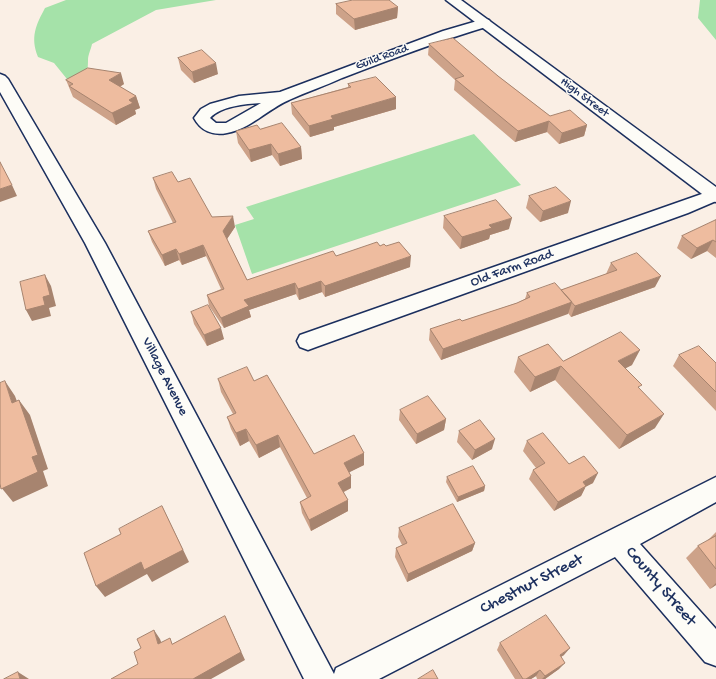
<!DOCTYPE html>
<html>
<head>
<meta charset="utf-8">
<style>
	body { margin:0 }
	canvas { display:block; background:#faefe5 }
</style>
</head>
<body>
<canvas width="716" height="679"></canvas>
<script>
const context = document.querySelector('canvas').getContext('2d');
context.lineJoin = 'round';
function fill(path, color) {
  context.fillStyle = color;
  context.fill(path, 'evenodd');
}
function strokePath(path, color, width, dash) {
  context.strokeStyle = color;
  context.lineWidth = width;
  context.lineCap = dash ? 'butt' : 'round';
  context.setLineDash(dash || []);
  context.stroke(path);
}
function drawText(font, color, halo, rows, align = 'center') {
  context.font = font + ' "Gochi Hand",sans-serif';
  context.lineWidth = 3;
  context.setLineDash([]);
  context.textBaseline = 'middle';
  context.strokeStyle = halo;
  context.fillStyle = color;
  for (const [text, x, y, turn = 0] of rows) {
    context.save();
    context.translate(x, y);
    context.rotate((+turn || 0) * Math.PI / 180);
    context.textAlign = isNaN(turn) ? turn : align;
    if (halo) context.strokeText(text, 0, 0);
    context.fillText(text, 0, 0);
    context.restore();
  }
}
fill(new Path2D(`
	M66,0h150l-60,10 -64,34c-1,5 -4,11 -4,16 0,16 -3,17 -17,24l-17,-21 -16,-6c-8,-20 -2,-32 7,-49z
	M700,0h16v40l-18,-22z
	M474,134l47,51 -269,89 -17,-49 19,-6 -8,-12z`), '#a5e2a9');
const minor = new Path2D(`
	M484,19l5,1 2,3 -2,3c-50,15 -98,33 -147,52 -17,8 -36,14 -53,22 -21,9 -39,29 -62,33 -14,3 -26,-2 -33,-15l7,-9 9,-5 29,-8 41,-4 163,-61zM261,103l-35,20h-10l-6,-5c11,-12 35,-14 51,-15z
	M0,74l5,2 3,3 97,164 229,431 2,-6 380,-191v25l-76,42 76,85v37l-11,-4 -90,-105 -236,122h-75l-219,-436 -85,-151z
	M716,189v12l-28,12 -372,134 -8,3 -8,-3 -3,-6 3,-6z`);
const primary = new Path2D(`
	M446,0h15l255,187v15l-6,-2z`);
strokePath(minor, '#1b2f5e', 3);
strokePath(primary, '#1b2f5e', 3);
fill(minor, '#fdfcf7');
fill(primary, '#fdfcf7');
fill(new Path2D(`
	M336,4l62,3 -1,11 -42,12 -19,-16z
	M429,44l69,32 52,40 37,9 -3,11 -25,8 -12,-12 -32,10 -61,-52 1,-10 -27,-25z
	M178,58l40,16 -24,9 -13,-13z
	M66,80l58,4 -4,3 16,9 4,12 -5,2 1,4 -20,11 -43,-28z
	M348,84l48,25 -62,18v3l-24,7 -18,-23 -1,-11 57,-16z
	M260,129l41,18 1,12 -22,7 -8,-11 -21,7 -13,-19 -2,-12z
	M153,178l25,4 34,35 23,10 -8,12 20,41 89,-24 44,-10h6l24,21 -85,30 -3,-5 -23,8 -3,-6 -47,16 2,7 -27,11 -15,-22 -2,-11 14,-6 -15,-33 -24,9 -3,-5 -14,6 -13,-24 -4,-11 25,-8 -17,-34z
	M529,196l39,17 -28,9 -14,-14z
	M444,216l65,13 -19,6 -1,4 -29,10 -17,-21z
	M716,220v38l-9,-7 -16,8 -14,-11 5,-12z
	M611,263l44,24 -84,30 -3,-4 -127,47 -12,-20 1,-11 32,-8 55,-18 8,-4 2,-6 34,-3 45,-16z
	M191,312l33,27 -17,7 -13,-22z
	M679,355l37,8v48l-43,-45z
	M518,357l45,4 69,4 -7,3 15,21 15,39 -36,21 -64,-69 -25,12 -16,-20z
	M218,379l36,2 60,73 50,-1v12l-15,7 2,4v12l-7,4 4,19 -37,20 -9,-18 -2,-11 7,-4 -27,-51 -21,11 -10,-17 -9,5 -9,-17 -4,-12 6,-3 -12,-22z
	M400,410l46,9 -2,11 -28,14 -17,-24z
	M459,431l33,18 -20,11 -15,-18z
	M527,441l42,23 24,19 -7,3 -5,10 -27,15 -25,-32 4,-9 3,-2 -13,-17z
	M447,477l38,9 -1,5 -27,11 -11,-20z
	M399,528l76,15 -3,8 -65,31 -12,-25 1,-9 6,-3 -4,-8z
	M716,532v53l-6,4 -24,-31 12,-12 9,-5z
	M500,643l64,12 -3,2 -2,12 -14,10h-8l-1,-3 -5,3h-16l-18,-29z`), '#cda289');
fill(new Path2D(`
	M398,7l-1,11 -42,12 -1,-11z
	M216,63l2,11 -24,9 -2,-11z
	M121,73l3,11 -12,7 -3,-11z
	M136,96l4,12 -5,2 1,4 -20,11 -4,-12 17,-13z
	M396,97v12l-62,18v3l-24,7 -1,-11 22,-10z
	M549,121l-2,11 -32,10 3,-11z
	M587,125l-3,11 -25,8 3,-11z
	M271,144l1,11 -21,7 -2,-12z
	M301,147l1,12 -22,7 -2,-12z
	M12,185l5,11 -17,6v-13z
	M571,201l-3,12 -28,9 3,-11z
	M233,216l2,11 -10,15 -2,-11z
	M512,218l-3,11 -19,6 -1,4 -29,10 2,-12 27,-12z
	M713,240l-6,11 -16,8 6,-11z
	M203,245l3,11 -24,9 -3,-11z
	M176,249l3,11 -14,6 -3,-11z
	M411,256l-1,11 -85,30v-11z
	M45,275l6,11 5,20 -7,2 2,8 -19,5 -6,-11 17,-13z
	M661,276l-6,11 -84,30 4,-11z
	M321,281l1,11 -23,8 -1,-11z
	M295,283l1,11 -47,16 2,7 -27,11 -3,-10 23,-18z
	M572,302l-4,12 -127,46 2,-11z
	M221,328l3,11 -17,7 -3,-11z
	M640,350l-8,15 -21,11 7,-15z
	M561,366l-6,14 -25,12 5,-15z
	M5,381l10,15 8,22 -11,-15z
	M19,400l11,15 18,54 -5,2 5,15 -35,16 -13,-16v-10z
	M664,414l-9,14 -36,21 8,-14z
	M446,419l-2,11 -28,14 1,-10z
	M246,429l3,12 -9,5 -4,-13z
	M278,435l2,12 -21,11 -3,-13z
	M495,439l-3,10 -20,11 3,-10z
	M364,453v12l-20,10v-12z
	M598,473l-5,10 -15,8 5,-9z
	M351,476v12l-12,6 -1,-11z
	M485,486l-1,5 -27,11 1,-5z
	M586,486l-5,10 -27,15 4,-9z
	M348,500v11l-37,20 -2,-11z
	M162,506l27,56 -37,20 -5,-8 -42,23 -9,-11 45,-24z
	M475,543l-3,8 -65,31 1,-8z
	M716,583v2l-6,4z
	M225,616l20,44 -34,19h-18z
	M154,630l6,9 5,13 -7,-8z
	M570,648l-6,7 -10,6 6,-6z
	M565,663l-6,6 -14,10h-3l3,-3z
	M540,670l-4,6 -5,3h-5z
	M18,672l11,7h-9z`), '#a7846f');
const building = new Path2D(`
	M353,0h36l9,7 -44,12 -18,-15z
	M453,38l45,38 52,40 20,-6 17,15 -25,8 -13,-12 -31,10 -63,-52 9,-3 -35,-32z
	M202,50l14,13 -24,9 -14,-14z
	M88,68l33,5 -12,7 27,16 -7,4 4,3 -21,10 -43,-27 4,-2 -7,-4z
	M376,77l20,20 -65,19 2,3 -24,7 -18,-23 60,-16 -3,-3z
	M282,123l19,24 -23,7 -7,-10 -22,6 -13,-19 21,-6 3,4z
	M0,162l12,23 -12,4z
	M172,172l6,10 12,-4 22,39 21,-1 -10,15 24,49 86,-29 3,5 41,-14 3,4 4,-2 2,2 13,-4 12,14 -86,30 -4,-5 -23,8 -3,-6 -51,17 5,6 -28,12 -14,-23 17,-6 -21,-44 -24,9 -3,-5 -14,6 -14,-24 28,-9 -23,-44z
	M556,187l15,14 -28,10 -14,-15z
	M496,200l16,18 -23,7 3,3 -30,9 -18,-21z
	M716,220v22l-3,-2 -16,8 -15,-12z
	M637,253l24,23 -86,30 -14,-16 56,-20 -6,-7z
	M45,275l5,20 -7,2 2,8 -19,5 -6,-28z
	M555,283l17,19 -129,47 -13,-20 30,-10 2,2 55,-18 13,-6 -3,-4z
	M208,305l13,23 -17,7 -13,-23z
	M621,332l19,18 -22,11 24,24 -4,2 26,27 -37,21 -66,-69 -26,11 -17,-20 30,-13 15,17z
	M699,346l17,17v29l-37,-37z
	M247,367l7,14 13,-6 47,79 40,-19 10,18 -20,10 7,13 -13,7 10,17 -39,20 -9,-18 11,-6 -33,-61 -22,10 -10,-16 -10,4 -9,-16 9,-4 -18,-34z
	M5,381l7,22 7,-3 19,55 -6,2 6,15 -37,17 -1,-5v-101z
	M428,396l18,23 -29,15 -17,-24z
	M480,420l15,19 -20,11 -16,-19z
	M543,433l26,31 15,-8 14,17 -15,9 3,4 -28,16 -25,-32 12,-7 -18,-22z
	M473,466l12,20 -27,11 -11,-20z
	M453,504l22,39 -67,31 -12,-26 11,-5 -8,-15z
	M162,506l21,44 -39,20 -3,-8 -45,24 -12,-33 37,-19 -2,-5z
	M716,536v33l-18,-23z
	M546,615l24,33 -10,7 5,8 -20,13 -5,-6 -14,9h-3l-23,-36z
	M225,616l16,36 -48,27h-82l27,-15 -4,-12 7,-4 -4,-9 17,-9 4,14 12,-6 2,6z
	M433,670l5,9h-20z
	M18,672l2,7h-16z`);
fill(building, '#eebc9f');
strokePath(building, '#a7846f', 1);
drawText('12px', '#1b2f5e', '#fdfcf7', [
	["Guild Road",382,58,-20],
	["High Street",584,98,37]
]);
drawText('14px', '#1b2f5e', '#fdfcf7', [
	["Old Farm Road",512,269,-20],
	["Village Avenue",164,377,63]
]);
drawText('17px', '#1b2f5e', '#fdfcf7', [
	["Chestnut Street",532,585,-27],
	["County Street",660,587,49]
]);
</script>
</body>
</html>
